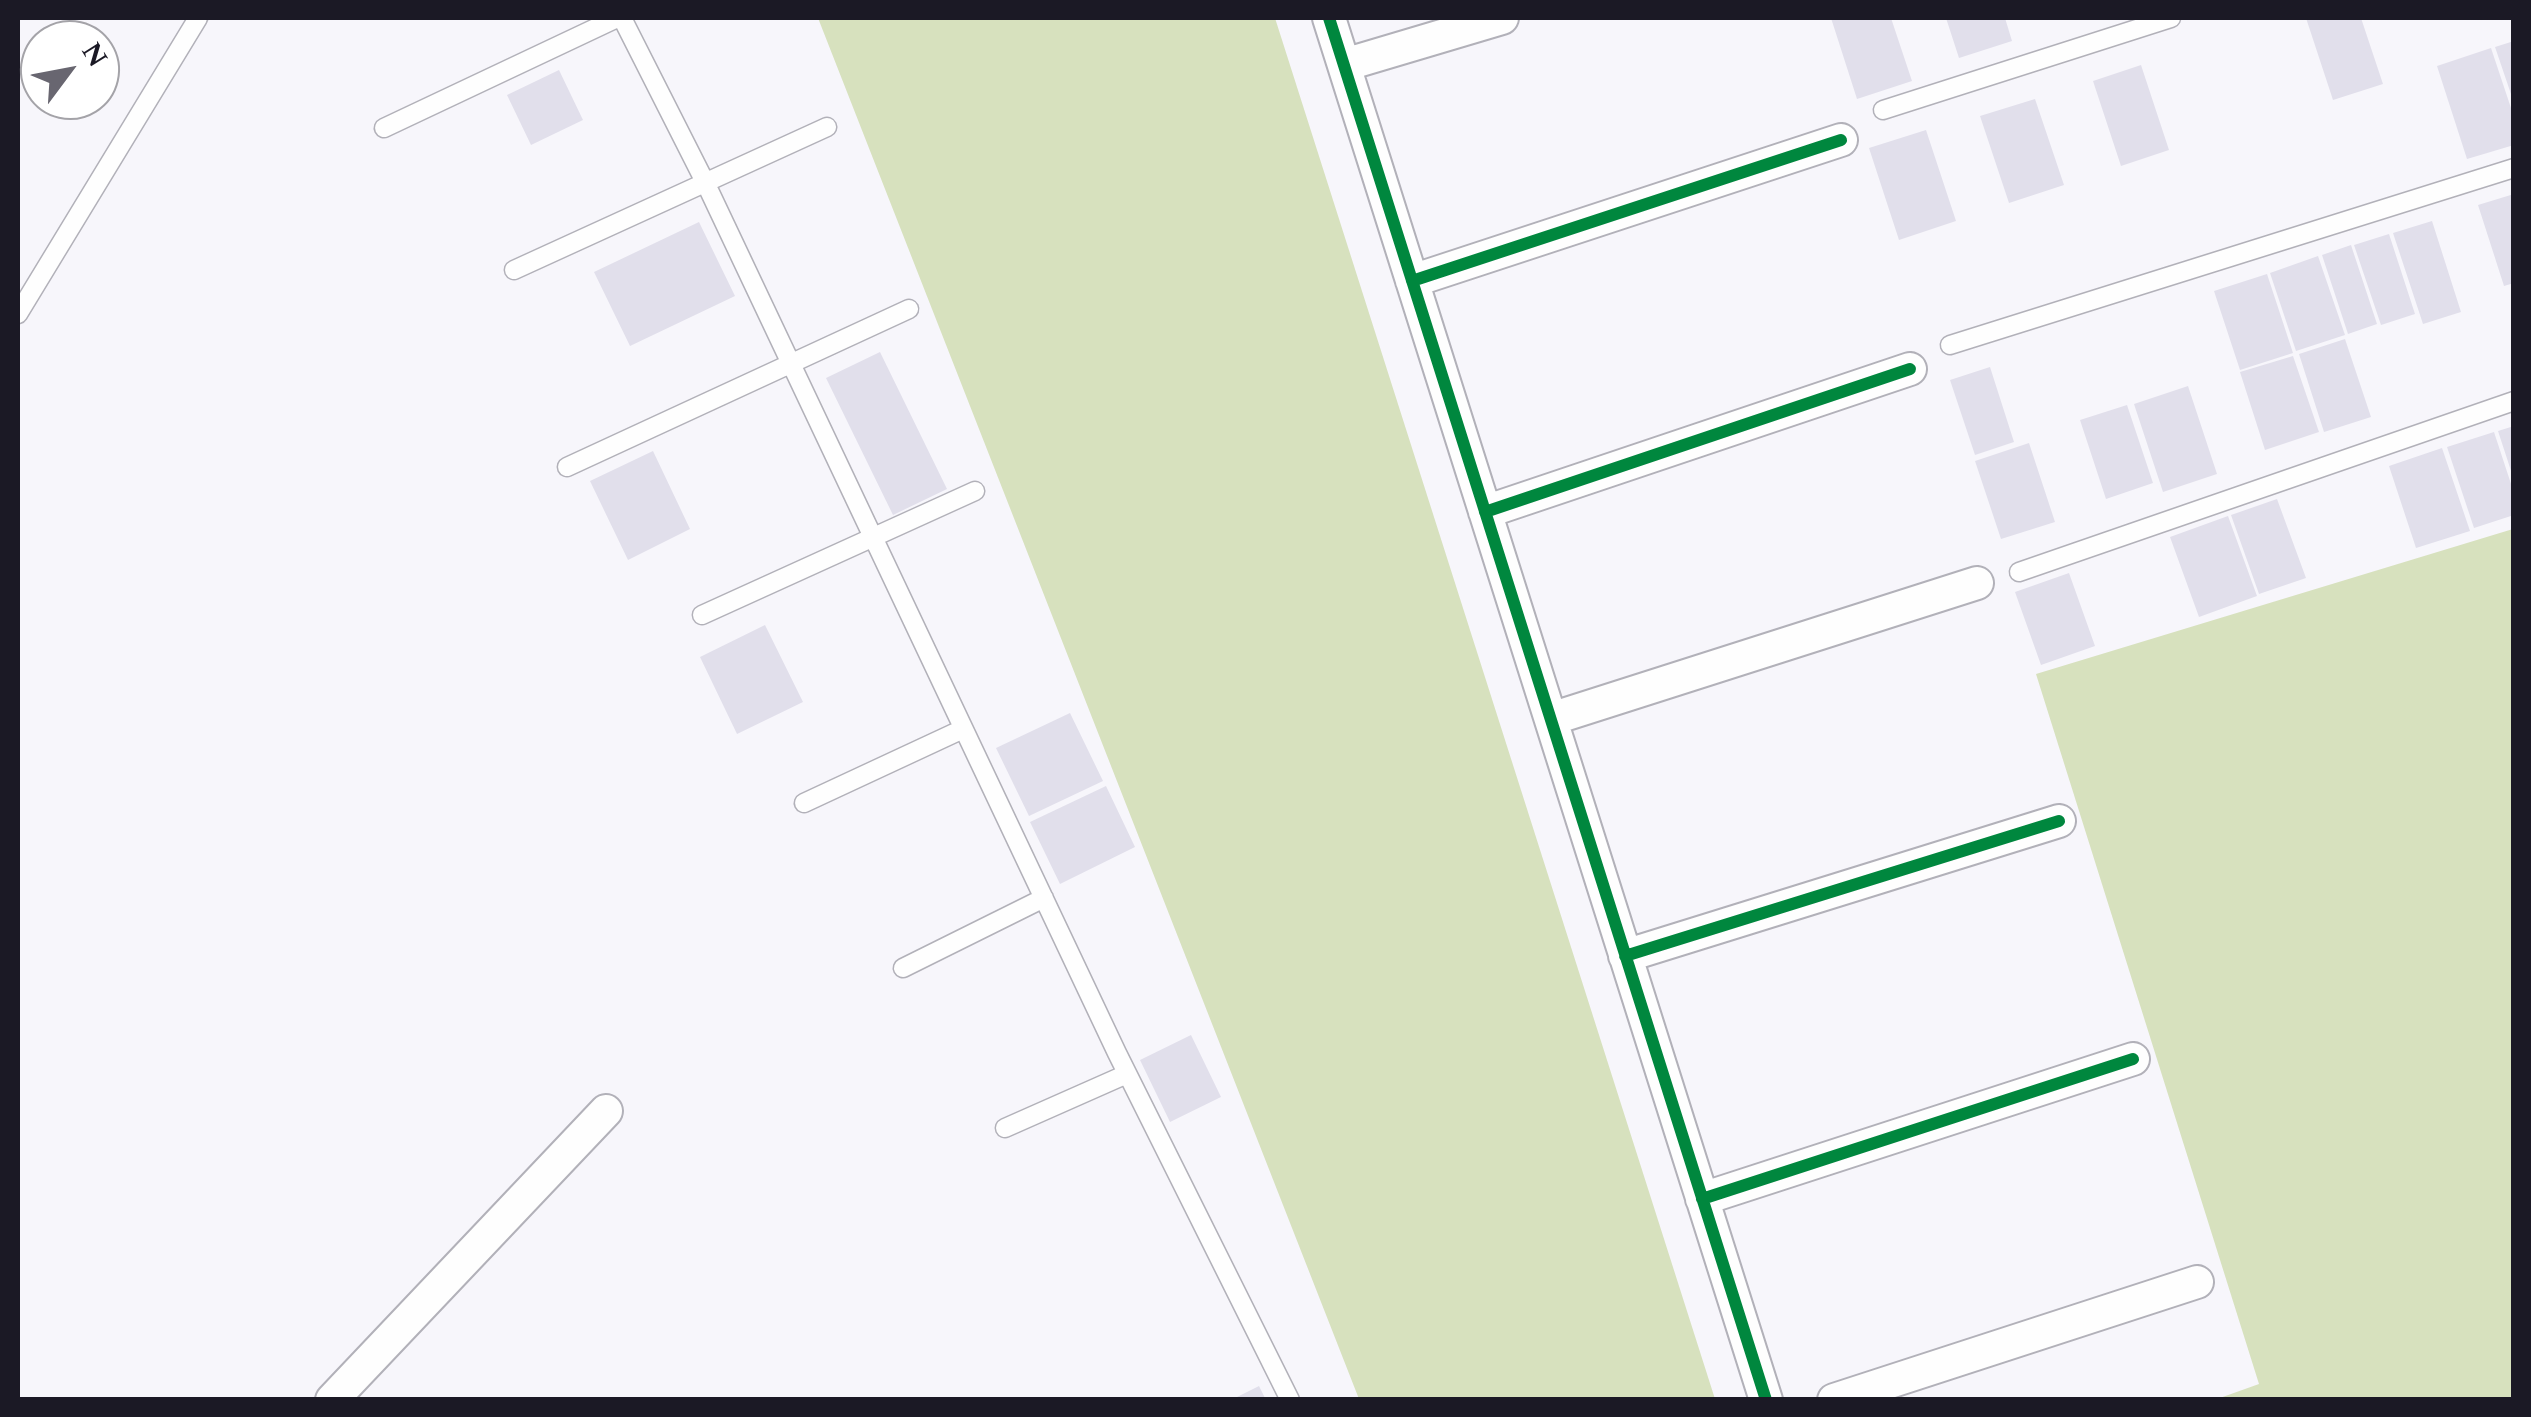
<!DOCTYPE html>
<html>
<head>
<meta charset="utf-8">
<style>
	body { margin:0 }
	#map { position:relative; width:2531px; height:1417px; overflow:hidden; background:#f7f6fb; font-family:Spectral,serif }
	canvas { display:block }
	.frame { position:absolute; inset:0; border:20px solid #1b1925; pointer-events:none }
	.north { position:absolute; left:20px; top:20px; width:100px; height:100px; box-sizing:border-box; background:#fff; border:2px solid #a4a3a8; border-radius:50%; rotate:58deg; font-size:28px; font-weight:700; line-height:40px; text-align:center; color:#1b1925 }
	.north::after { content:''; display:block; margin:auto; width:35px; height:45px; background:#686670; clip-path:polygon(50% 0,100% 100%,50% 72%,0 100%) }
</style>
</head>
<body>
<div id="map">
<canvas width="2531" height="1417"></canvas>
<div class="frame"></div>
<div class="north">N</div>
</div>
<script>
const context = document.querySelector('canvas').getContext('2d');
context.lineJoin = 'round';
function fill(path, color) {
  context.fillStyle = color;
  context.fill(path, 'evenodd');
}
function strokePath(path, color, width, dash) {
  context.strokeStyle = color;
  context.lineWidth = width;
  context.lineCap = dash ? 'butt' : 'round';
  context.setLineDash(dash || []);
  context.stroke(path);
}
fill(new Path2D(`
	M818,18h457l440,1381h-356z
	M2513,529v870h-296l42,-15 -223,-710z`), '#d7e1be');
fill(new Path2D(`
	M1831,18h60l21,63 -55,18z
	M1946,18h59l7,23 -53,17z
	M2306,18h55l22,66 -50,16z
	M2514,41v59h-1l-18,-53z
	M2491,48l23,69v28l-47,14 -30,-93z
	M2141,65l28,85 -48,16 -28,-85z
	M559,70l24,50 -52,25 -24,-50z
	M2035,99l29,86 -55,18 -29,-87z
	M1926,130l30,91 -57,19 -30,-92z
	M2514,194v89l-10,3 -26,-81z
	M2432,221l29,91 -38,12 -30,-91z
	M699,222l36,74 -105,50 -36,-74z
	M2389,234l26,80 -34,11 -27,-80z
	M2351,245l26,79 -29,10 -26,-79z
	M2318,256l27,79 -49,16 -26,-78z
	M2267,274l26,79 -53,17 -26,-79z
	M2345,339l26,78 -47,15 -25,-78z
	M880,352l67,137 -54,26 -67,-137z
	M2293,356l26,76 -54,18 -25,-78z
	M1990,367l24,75 -39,13 -25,-75z
	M2188,386l29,88 -54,18 -29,-88z
	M2127,405l26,78 -47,16 -26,-79z
	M2514,426v50l-1,1 -15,-46z
	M2494,432l20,61v22l-40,13 -27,-81z
	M2029,443l26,79 -54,17 -26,-78z
	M2442,448l28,83 -54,17 -27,-82z
	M653,451l37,78 -62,31 -38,-79z
	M2277,499l29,79 -47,16 -28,-79z
	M2228,516l29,80 -58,21 -29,-80z
	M2069,573l26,73 -54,19 -26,-73z
	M765,625l38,77 -66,32 -37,-77z
	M1070,713l33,68 -74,35 -33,-68z
	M1106,786l29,61 -75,37 -30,-62z
	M1191,1035l30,62 -51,25 -30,-62z
	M1259,1386l7,14h-35z`), '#e1dfeb');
const lane = new Path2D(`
	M622,18l84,166 411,869 173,347
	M1883,110l288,-92
	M384,128l233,-110
	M514,270l313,-143
	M18,314l180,-296
	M1950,345l564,-177
	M567,467l342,-158
	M2019,572l495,-171
	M702,615l273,-124
	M804,803l159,-74
	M903,968l141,-70
	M1005,1128l122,-54`);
const street = new Path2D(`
	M1329,18l437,1382
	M1344,65l158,-47
	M1412,281l429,-141
	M1485,512l425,-143
	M1551,719l426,-136
	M1625,956l434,-135
	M1702,1199l431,-140
	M332,1400l274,-289
	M1834,1400l363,-118`);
strokePath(lane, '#b2b1b9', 21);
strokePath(street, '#b2b1b9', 36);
strokePath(lane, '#fefefe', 18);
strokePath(street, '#fefefe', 32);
strokePath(new Path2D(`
	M1329,18l437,1382
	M1412,281l429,-141
	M1485,512l425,-143
	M1625,956l434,-135
	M1702,1199l431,-140`), '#00873e', 12);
</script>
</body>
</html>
